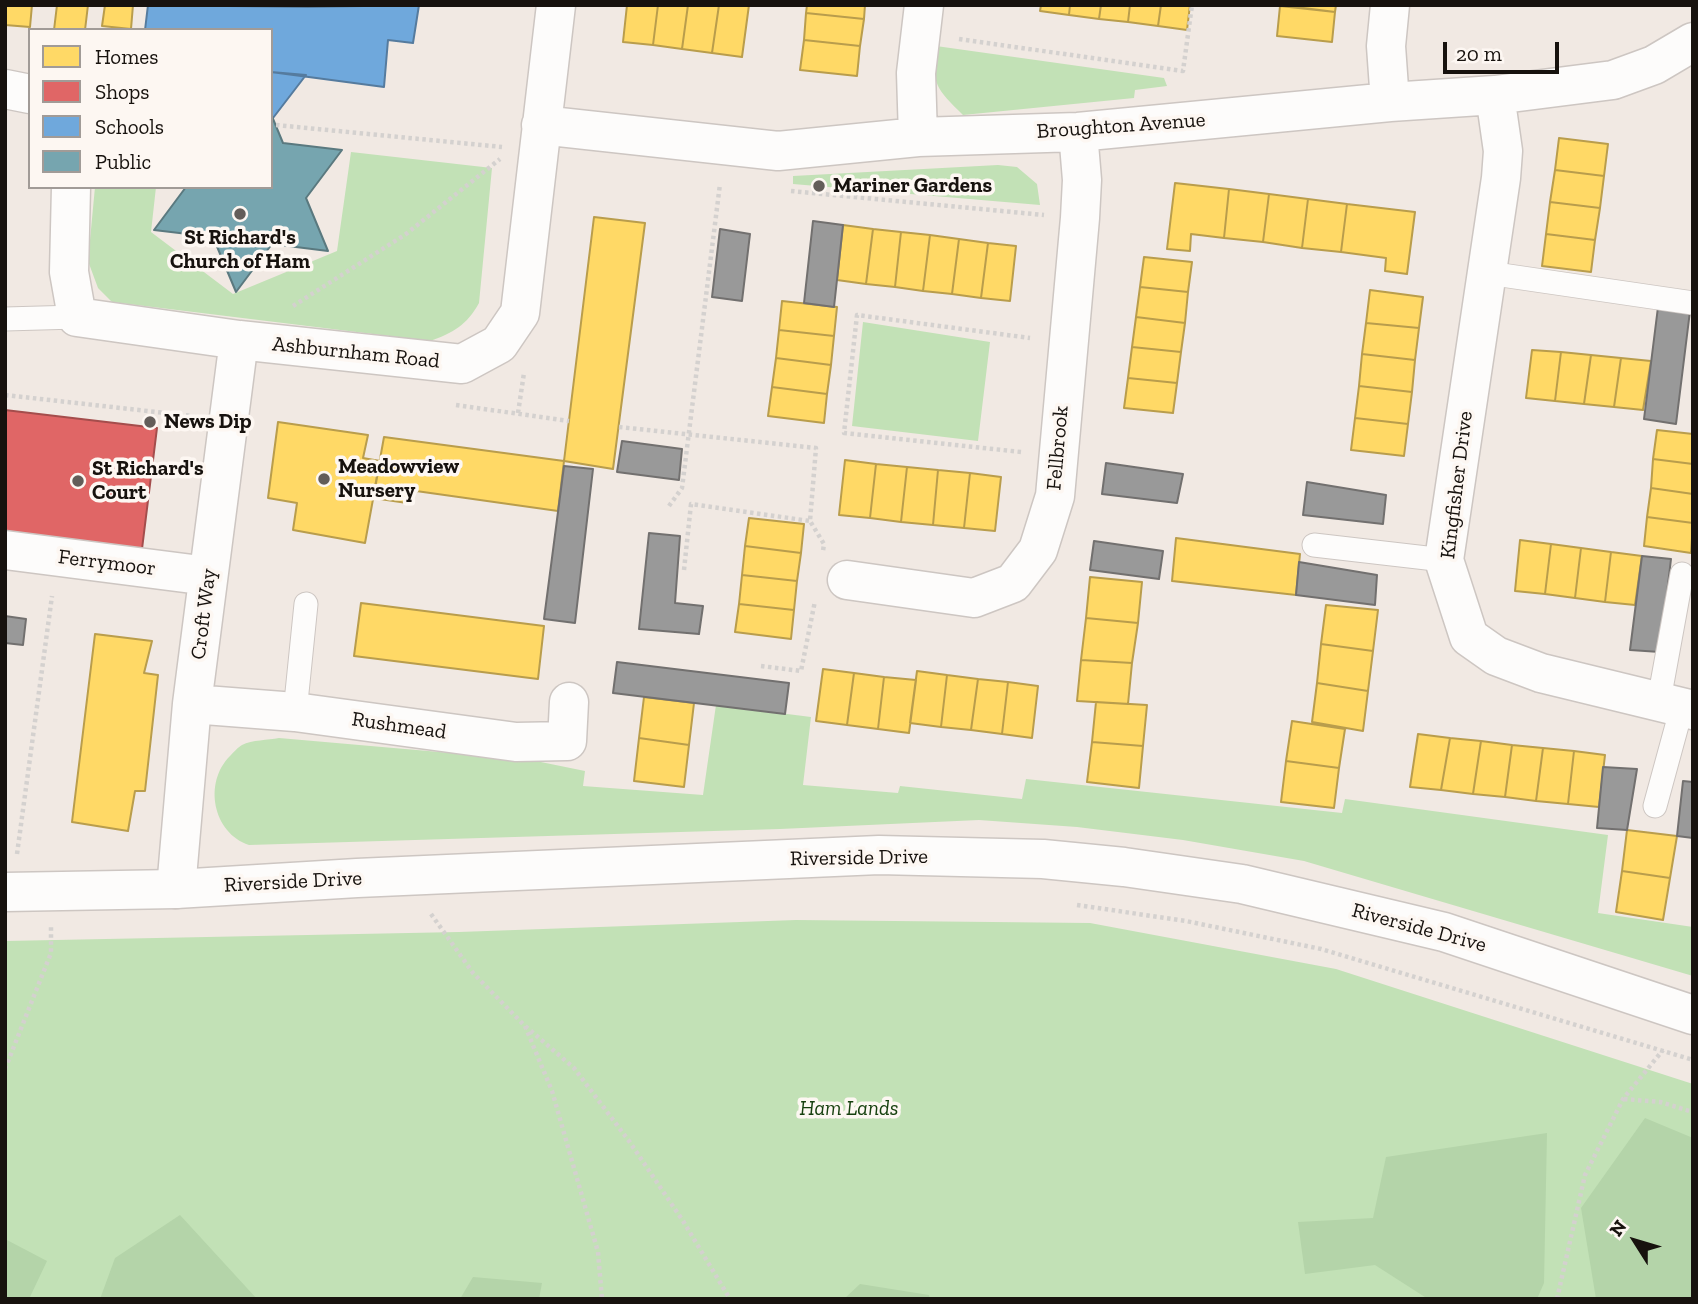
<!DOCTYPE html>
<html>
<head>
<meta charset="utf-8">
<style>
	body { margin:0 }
	#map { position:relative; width:1698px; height:1304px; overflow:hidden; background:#f1e9e3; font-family:"Zilla Slab",serif }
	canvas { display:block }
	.frame { position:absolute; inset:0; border:7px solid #17120e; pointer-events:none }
	.legend { position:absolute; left:28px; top:28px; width:245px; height:161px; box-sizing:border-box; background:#fdf7f2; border:2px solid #a19b97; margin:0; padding:9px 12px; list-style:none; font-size:21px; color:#17120e }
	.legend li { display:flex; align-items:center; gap:14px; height:35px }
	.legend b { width:35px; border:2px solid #a19b97 }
	.north { position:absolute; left:1600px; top:1206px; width:70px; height:70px; -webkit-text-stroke:5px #fdf7f2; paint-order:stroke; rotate:307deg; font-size:19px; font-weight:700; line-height:28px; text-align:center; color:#17120e }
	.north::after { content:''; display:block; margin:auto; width:24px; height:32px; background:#17120e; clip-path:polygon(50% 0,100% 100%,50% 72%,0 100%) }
	.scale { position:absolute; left:1443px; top:42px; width:116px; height:32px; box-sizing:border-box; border:4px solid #17120e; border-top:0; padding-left:9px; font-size:21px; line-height:24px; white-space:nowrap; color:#17120e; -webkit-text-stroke:5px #fdf7f2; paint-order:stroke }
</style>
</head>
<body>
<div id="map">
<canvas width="1698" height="1304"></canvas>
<div class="frame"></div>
<ul class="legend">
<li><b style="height:19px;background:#ffd966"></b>Homes</li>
<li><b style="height:19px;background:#e06666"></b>Shops</li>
<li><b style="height:19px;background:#6fa8dc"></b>Schools</li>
<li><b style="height:19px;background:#76a5af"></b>Public</li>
</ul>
<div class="north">N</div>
<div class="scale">20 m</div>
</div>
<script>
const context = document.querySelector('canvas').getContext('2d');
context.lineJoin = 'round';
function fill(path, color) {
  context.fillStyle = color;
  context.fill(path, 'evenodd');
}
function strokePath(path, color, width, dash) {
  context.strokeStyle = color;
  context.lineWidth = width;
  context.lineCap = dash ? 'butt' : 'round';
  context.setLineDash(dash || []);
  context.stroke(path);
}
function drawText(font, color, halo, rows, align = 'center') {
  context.font = font + ' "Zilla Slab",serif';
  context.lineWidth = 7;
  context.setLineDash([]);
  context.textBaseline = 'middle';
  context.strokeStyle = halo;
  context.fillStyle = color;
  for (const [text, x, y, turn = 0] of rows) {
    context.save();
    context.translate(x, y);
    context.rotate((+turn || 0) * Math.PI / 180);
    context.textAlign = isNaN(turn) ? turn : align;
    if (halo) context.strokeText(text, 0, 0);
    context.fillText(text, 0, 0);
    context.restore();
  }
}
fill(new Path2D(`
	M936,46l228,32 3,8 -32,4 -1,8 -171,17c-26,-26 -32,-30 -27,-69z
	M351,152l141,16 -13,135c-12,22 -26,30 -49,38l-318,-39 -14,-14 -10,-27 7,-74h61l-5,45 82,62 104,-43z
	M998,165l19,2 20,17 3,21 -247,-21v-8z
	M863,322l127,20 -12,99 -126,-15z
	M716,705l95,12 -8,68 95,8 2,-7 122,13 4,-20 316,34 3,-14 263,36 -10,78 95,14v49l-389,-115 -121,-21 -106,-13 -98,-7 -199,9 -531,16c-36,-12 -46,-62 -19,-89 3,-3 8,-9 12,-11 10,-5 26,-5 37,-7l252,22 54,11 -2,15 120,9z
	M796,920l294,3 246,46 357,115v215h-1688v-358l454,-9z`), '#c2e1b6');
fill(new Path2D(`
	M1645,1118l48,20v161h-97l-15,-91z
	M1547,1133l-3,150 -7,16h-109l-53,-34 -70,9 -7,-52 75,-4 13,-61z
	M180,1215l77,84h-157l15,-41z
	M5,1239l42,22 -18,38h-24z
	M473,1277l69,6 -3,16h-79z
	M860,1284l69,11 1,4h-86z`), '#b4d4a9');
const homes = new Path2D(`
	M5,5h27l-2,22 -25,-2z
	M57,5h31l-3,25h-31z
	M105,5h28l-2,24 -29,-3z
	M627,5h31l-5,40 -30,-3z
	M658,5h30l-6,44 -29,-4z
	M688,5h31l-7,48 -30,-4z
	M719,5h30l-7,52 -30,-4z
	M807,5h58l-1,14 -58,-6z
	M1041,5h29l-1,10 -29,-4z
	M1070,5h31l-2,14 -30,-4z
	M1101,5h29l-2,17 -29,-3z
	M1130,5h31l-3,21 -30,-4z
	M1161,5h29l-3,25 -29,-4z
	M1280,5h56l-1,7z
	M1280,6l55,6 -3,30 -55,-6z
	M806,13l58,6 -4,27 -56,-6z
	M804,40l56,6 -3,30 -57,-6z
	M1559,138l49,6 -4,32 -49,-6z
	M1555,170l49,6 -4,32 -50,-6z
	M1175,183l54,6 -5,49 -33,-4 -1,17 -23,-2z
	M1229,189l40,5 -6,48 -39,-4z
	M1269,194l39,5 -6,49 -39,-6z
	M1308,199l39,5 -6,48 -39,-4z
	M1550,202l50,6 -5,32 -49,-6z
	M1347,204l68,8 -8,62 -22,-3 1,-13 -45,-6z
	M594,217l51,6 -32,246 -49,-8z
	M843,225l30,4 -7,55 -29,-4z
	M873,229l28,3 -6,55 -29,-3z
	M901,232l29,3 -7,56 -28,-4z
	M1546,234l49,6 -4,32 -49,-6z
	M930,235l29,4 -7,55 -29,-3z
	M959,239l29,4 -7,55 -29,-4z
	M988,243l28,3 -6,55 -29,-3z
	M1144,257l48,5 -4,30 -48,-5z
	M1140,287l48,5 -3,31 -49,-6z
	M1370,290l53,7 -4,31 -53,-5z
	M782,301l55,6 -3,29 -55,-6z
	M1136,317l49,6 -4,29 -49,-5z
	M1366,323l53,5 -4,32 -53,-6z
	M779,330l55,6 -3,29 -55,-7z
	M1132,347l49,5 -4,31 -49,-5z
	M1532,350l29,2 -6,49 -29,-3z
	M1561,352l30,3 -7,49 -29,-3z
	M1362,354l53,6 -3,32 -53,-6z
	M1591,355l30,3 -7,49 -30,-3z
	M776,358l55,7 -4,29 -55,-7z
	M1621,358l30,3 -8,49 -29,-3z
	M1128,378l49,5 -4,30 -49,-5z
	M1359,386l53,6 -4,32 -53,-6z
	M772,387l55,7 -3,29 -56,-7z
	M1355,418l53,6 -4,32 -53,-6z
	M278,422l90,13 -5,23 17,3 -15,82 -72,-13 4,-27 -29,-5z
	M1657,430l36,4v30l-40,-5z
	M384,437l180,24 -6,50 -149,-21 -2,13 -34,-5z
	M1653,459l40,5v30l-42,-6z
	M845,460l31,4 -6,54 -31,-3z
	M876,464l31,3 -6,55 -31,-4z
	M907,467l31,3 -5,55 -32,-3z
	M938,470l32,3 -6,55 -31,-3z
	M970,473l31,4 -6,54 -31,-3z
	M1651,488l42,6v29l-46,-6z
	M1647,517l46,6 -2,30 -47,-7z
	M749,518l55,6 -3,29 -56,-7z
	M1176,538l124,16 -4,41 -124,-14z
	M1520,540l31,4 -6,50 -30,-3z
	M1551,544l30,4 -6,50 -30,-4z
	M745,546l56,7 -4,28 -55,-6z
	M1581,548l30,4 -6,50 -30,-4z
	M1611,552l31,4 -7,49 -30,-3z
	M742,575l55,6 -3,29 -55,-6z
	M1090,577l52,5 -4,41 -52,-5z
	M361,603l183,23 -6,53 -184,-23z
	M739,604l55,6 -3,29 -56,-7z
	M1326,605l52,5 -5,41 -52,-7z
	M1086,618l52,5 -6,40 -51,-3z
	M95,634l57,7 -8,32 14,2 -13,116h-10l-7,40 -56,-9z
	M1321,644l52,7 -5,40 -51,-8z
	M1081,660l51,3 -4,41 -51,-3z
	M823,669l31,4 -7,52 -31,-4z
	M917,671l30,4 -6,52 -31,-4z
	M854,673l30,4 -6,52 -31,-4z
	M947,675l31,4 -7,51 -30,-3z
	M884,677l32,3 -7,53 -31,-4z
	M978,679l30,3 -6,52 -31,-4z
	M1008,682l30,4 -6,52 -30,-4z
	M1317,683l51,8 -5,40 -51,-9z
	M644,697l50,6 -5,42 -50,-7z
	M1096,702l51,3 -4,41 -51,-4z
	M1292,721l53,8 -6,39 -53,-7z
	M1418,734l32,4 -9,52 -31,-3z
	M639,738l50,7 -5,42 -50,-6z
	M1450,738l31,3 -8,53 -32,-4z
	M1481,741l31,4 -7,52 -32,-3z
	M1092,742l51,4 -4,42 -52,-6z
	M1512,745l31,3 -7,53 -31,-4z
	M1543,748l31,3 -6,53 -32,-3z
	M1574,751l31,4 -6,52 -31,-3z
	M1286,761l53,7 -5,40 -53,-6z
	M1627,830l50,6 -7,42 -48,-7z
	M1622,871l48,7 -7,42 -47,-8z`);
fill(homes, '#ffd966');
strokePath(homes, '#b99d4c', 2);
const shops = new Path2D(`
	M5,410l152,18 -15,121 -137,-16z`);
fill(shops, '#e06666');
strokePath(shops, '#a44d4c', 2);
const schools = new Path2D(`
	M148,5l160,2 111,-2 -6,38 -25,-3 -4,47 -113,-15v-42h-126z
	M271,72l35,3 -33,43 -2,-4z`);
fill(schools, '#6fa8dc');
strokePath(schools, '#557b9e', 2);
const public = new Path2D(`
	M271,114l12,29 59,7 -36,48 22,53 -56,-7 -36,48 -23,-55 -59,-7 32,-43h85z`);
fill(public, '#76a5af');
strokePath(public, '#5a797f', 2);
const industry = new Path2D(`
	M813,221l30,4 -9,82 -30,-4z
	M720,229l30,5 -8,67 -30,-4z
	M1658,307l32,4 -14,113 -32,-5z
	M622,441l60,8 -3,31 -62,-8z
	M1106,463l77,11 -6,29 -75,-9z
	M564,466l29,3 -18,154 -31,-4z
	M1307,482l79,13 -3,29 -80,-9z
	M649,533l31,3 -5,67 28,3 -4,28 -60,-5z
	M1094,541l69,10 -4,28 -69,-9z
	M1642,556l29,3 -11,93 -30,-2z
	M1299,562l78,13 -2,30 -79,-10z
	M5,616l21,3 -3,26 -18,-2z
	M617,662l172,21 -4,31 -172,-21z
	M1603,767l34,2 -10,61 -30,-2z
	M1683,781l10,1v56l-16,-2z`);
fill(industry, '#999');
strokePath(industry, '#72706f', 2);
const service = new Path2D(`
	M1488,273l205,30
	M5,319l72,-2
	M1314,545l130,15
	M1659,700l23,-126
	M295,712l11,-108
	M1655,806l27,-99`);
const minor = new Path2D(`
	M1390,5l-4,41 4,56
	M5,89l25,5
	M1495,95l8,56 -2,27 -57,382 25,77 27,19 45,17 152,37
	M541,125l237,26 140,-14 160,-5 312,-30 105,-7 118,-15 41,-15 39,-23
	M918,137l-2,-64 8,-68
	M71,187l-2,85 8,45 162,23 223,24 37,-20 21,-31 36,-308
	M5,550l203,26
	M847,580l127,18 39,-15 25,-33 17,-54 25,-278 2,-38 -4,-48
	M192,704l103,8 221,30 51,-1 2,-39
	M176,889l16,-185 47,-364`);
const tertiary = new Path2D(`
	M5,892l171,-3 181,-11 522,-23 164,4 81,8 118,17 202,48 249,83`);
strokePath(service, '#cdc6c2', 25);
strokePath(minor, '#cdc6c2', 41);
strokePath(tertiary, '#cdc6c2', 41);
strokePath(new Path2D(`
	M959,39l224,32 9,-66
	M276,125l226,22
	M791,191l253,24
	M293,306l113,-72 94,-75
	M5,395l187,21
	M456,405l113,16
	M518,413l6,-40
	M619,427l197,21 -6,73 14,23 -1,7
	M1021,452l-177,-19 13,-118 173,23
	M669,506l13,-18 38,-304
	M684,570l7,-66 119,17
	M761,666l40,5 14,-70
	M17,854l35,-258
	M1077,905l109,16 135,28 372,111
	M431,914l42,59 51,52 50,43 55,73 54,80 47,78
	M525,1026l27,65 46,161 4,47
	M5,1069l46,-116v-26
	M1624,1099l36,3 33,10
	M1557,1299l28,-124 38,-76 40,-49`), '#d4d1cf', 4.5, [3.5, 3.5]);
strokePath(service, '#fdfcfb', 23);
strokePath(minor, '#fdfcfb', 38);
strokePath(tertiary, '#fdfcfb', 38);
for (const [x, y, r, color] of [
	[819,186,7,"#635d59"],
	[240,214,7,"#635d59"],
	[150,422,7,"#635d59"],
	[324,479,7,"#635d59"],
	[78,481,7,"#635d59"]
]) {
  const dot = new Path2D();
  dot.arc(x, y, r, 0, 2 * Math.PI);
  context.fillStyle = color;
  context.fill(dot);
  strokePath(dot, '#fdf7f2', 2.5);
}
drawText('21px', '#17120e', '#fdf7f2', [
	["Broughton Avenue",1121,126,-4],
	["Ashburnham Road",356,353,6],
	["Fellbrook",1058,448,-85],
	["Kingfisher Drive",1457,485,-83],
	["Ferrymoor",107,563,7],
	["Croft Way",204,614,-83],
	["Rushmead",399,726,8],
	["Riverside Drive",859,858,-1],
	["Riverside Drive",293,882,-3],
	["Riverside Drive",1419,928,15]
]);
drawText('bold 21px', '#17120e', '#fdf7f2', [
	["Mariner Gardens",833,186],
	["St Richard's",240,238,"center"],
	["Church of Ham",240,262,"center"],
	["News Dip",164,422],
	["Meadowview",338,467],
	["Nursery",338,491],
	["St Richard's",92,469],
	["Court",92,493]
], 'left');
drawText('italic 21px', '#16400e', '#fdf7f2', [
	["Ham Lands",849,1109]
]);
</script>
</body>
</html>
